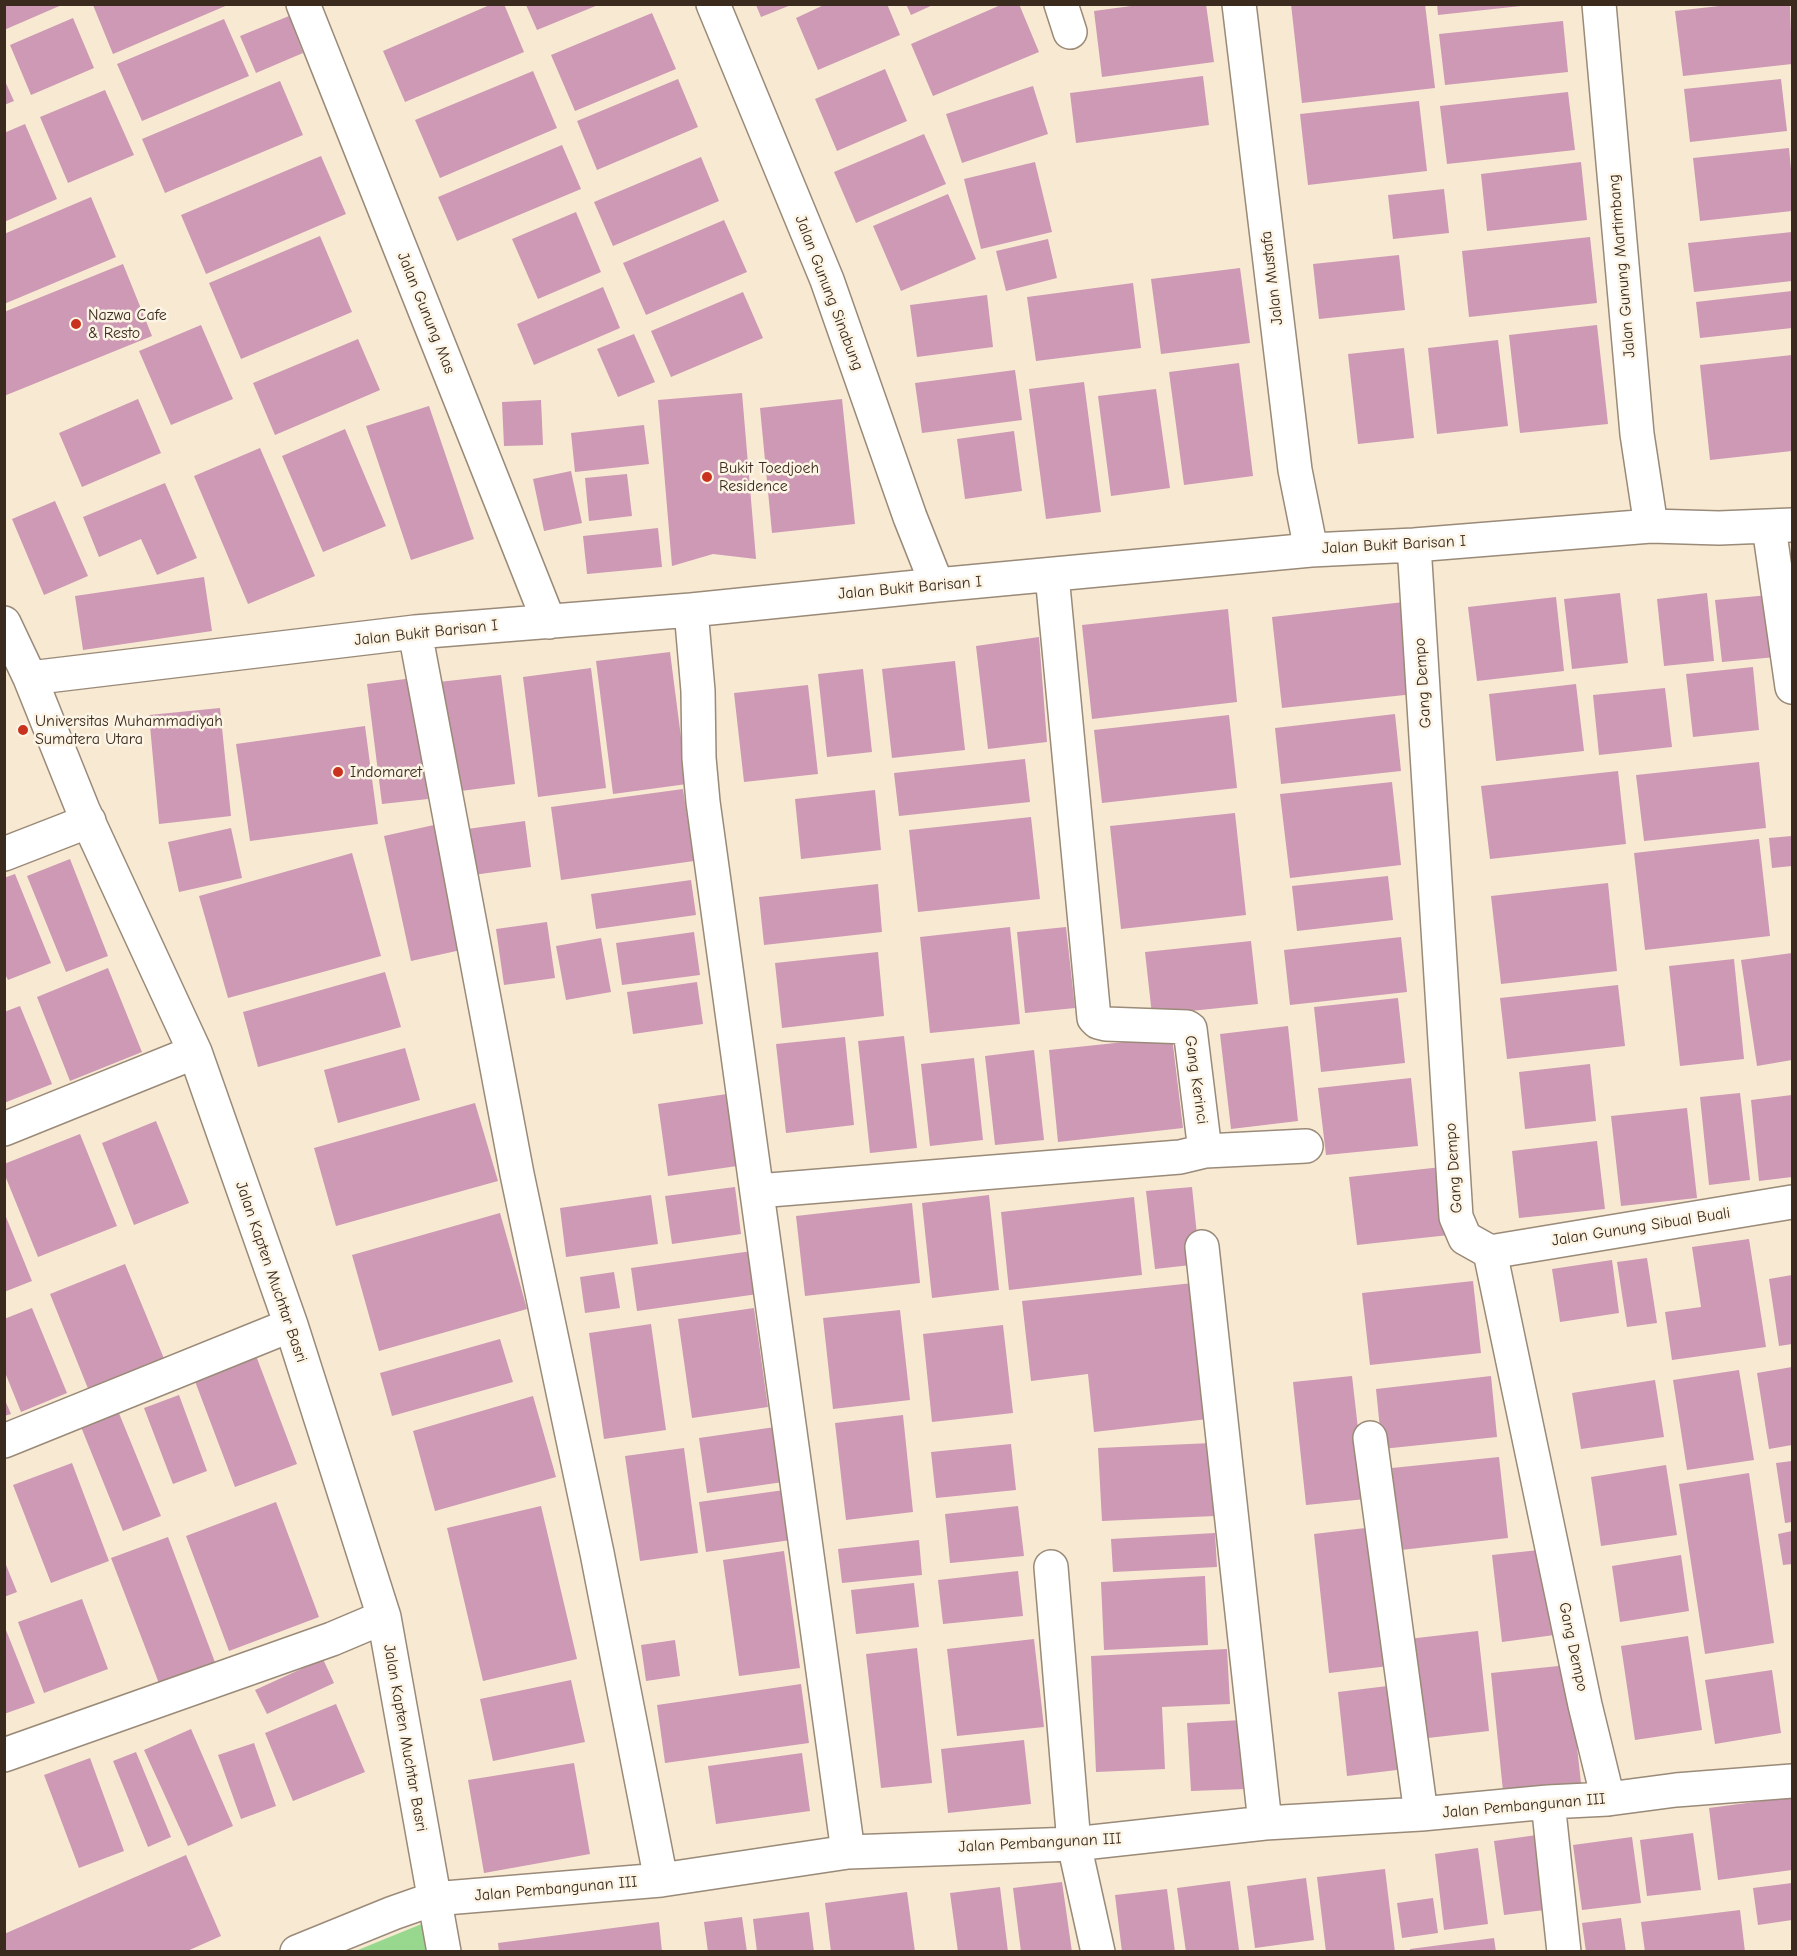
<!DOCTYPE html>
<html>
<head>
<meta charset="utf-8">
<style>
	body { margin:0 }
	#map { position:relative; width:1797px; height:1956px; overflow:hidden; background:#f8e9d3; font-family:"Comic Neue",sans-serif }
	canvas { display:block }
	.frame { position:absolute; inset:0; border:6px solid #3b2a1e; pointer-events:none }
</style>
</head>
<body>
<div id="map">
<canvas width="1797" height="1956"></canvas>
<div class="frame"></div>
</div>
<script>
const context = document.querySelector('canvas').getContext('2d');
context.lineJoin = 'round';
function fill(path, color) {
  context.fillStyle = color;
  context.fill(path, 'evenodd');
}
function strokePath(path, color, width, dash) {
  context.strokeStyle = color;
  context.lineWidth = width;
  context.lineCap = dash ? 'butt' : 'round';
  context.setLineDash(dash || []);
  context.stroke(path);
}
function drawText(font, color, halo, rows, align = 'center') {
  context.font = font + ' "Comic Neue",sans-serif';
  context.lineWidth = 5;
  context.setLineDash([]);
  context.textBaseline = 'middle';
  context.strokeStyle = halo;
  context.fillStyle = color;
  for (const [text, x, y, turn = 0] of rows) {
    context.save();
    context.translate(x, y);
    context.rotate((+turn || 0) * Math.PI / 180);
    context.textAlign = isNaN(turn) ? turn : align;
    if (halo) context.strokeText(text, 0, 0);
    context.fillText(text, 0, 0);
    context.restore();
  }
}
fill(new Path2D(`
	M424,1923l6,29h-77z`), '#98d88e');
fill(new Path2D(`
	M4,4h60l-60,26z
	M95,4h135l-117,50 -20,-49z
	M492,4h12l20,48 -119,50 -22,-51z
	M826,4h61l13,31 -82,35 -22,-52z
	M906,4h29l-24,11z
	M1003,4h16l20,48 -106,44 -22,-52z
	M1146,4h60l8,58 -112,15 -8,-66z
	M1291,4h134l10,84 -133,15z
	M1437,4h84v2l-83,9z
	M1737,4h53l2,60 -109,12 -8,-65z
	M526,5h72l-61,25z
	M756,5h35l-30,12z
	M652,13l24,56 -101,42 -24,-56z
	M289,16l14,37 -47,20 -16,-37z
	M73,18l21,50 -63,27 -21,-50z
	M224,19l25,57 -107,45 -25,-57z
	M1563,21l5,51 -123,13 -6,-51z
	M885,69l22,52 -70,30 -22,-52z
	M533,71l24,57 -117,50 -25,-58z
	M1203,76l6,49 -133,18 -6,-50z
	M4,79l10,22 -10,4z
	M678,79l20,48 -101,43 -20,-49z
	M1781,79l6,52 -97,11 -6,-53z
	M280,81l23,54 -138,58 -23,-54z
	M1033,86l15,48 -86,29 -16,-49z
	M105,90l29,65 -66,28 -28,-66z
	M1568,92l7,58 -128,14 -7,-58z
	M1419,101l8,70 -119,14 -8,-71z
	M25,124l32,75 -53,23v-89z
	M924,134l22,50 -90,39 -22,-51z
	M562,145l19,44 -124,52 -19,-44z
	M1789,148l3,32v31l-92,10 -7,-63z
	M321,156l25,58 -140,60 -25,-59z
	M701,157l18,44 -106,45 -19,-44z
	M1035,162l17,70 -71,17 -17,-70z
	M1581,162l6,58 -100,11 -6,-57z
	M1444,189l5,44 -56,6 -5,-44z
	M948,194l28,65 -75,32 -28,-65z
	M91,197l25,60 -112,47v-70z
	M576,212l25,60 -63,27 -26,-60z
	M724,220l23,52 -101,43 -23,-52z
	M1792,232v49l-98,11 -6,-49z
	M320,236l32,76 -111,47 -32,-76z
	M1590,237l7,66 -128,14 -7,-66z
	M1048,239l9,39 -51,13 -10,-40z
	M1399,255l6,55 -86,9 -6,-55z
	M123,264l29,72 -148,60v-84z
	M1240,268l10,75 -89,11 -10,-75z
	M1133,283l8,65 -105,13 -9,-64z
	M603,287l17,41 -86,37 -17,-41z
	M1792,291v37l-92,10 -4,-36z
	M743,292l20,46 -92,39 -20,-46z
	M987,295l6,52 -76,10 -7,-52z
	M201,325l32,74 -62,26 -32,-74z
	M1597,325l11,99 -88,9 -11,-98z
	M634,334l21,48 -37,15 -21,-48z
	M358,339l22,51 -105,45 -22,-52z
	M1498,340l10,86 -71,8 -9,-86z
	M1404,348l10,90 -56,6 -10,-90z
	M1792,355v96l-82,9 -10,-95z
	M1239,363l14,113 -69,9 -15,-113z
	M1015,370l7,50 -100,13 -7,-50z
	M1084,382l17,130 -55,7 -17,-130z
	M1156,389l14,99 -59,8 -13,-100z
	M742,393l14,166 -43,-5 -41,12 -14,-166z
	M138,399l23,54 -79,34 -23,-54z
	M842,399l13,125 -83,9 -12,-125z
	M541,400l2,45 -39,1 -2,-44z
	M429,406l45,133 -63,21 -45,-134z
	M644,425l5,39 -74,8 -4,-39z
	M345,429l41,97 -63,26 -41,-96z
	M1014,431l8,60 -57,8 -8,-60z
	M260,448l55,128 -67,28 -54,-128z
	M571,471l11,52 -38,8 -11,-52z
	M627,474l5,42 -43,5 -4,-43z
	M165,483l32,75 -40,17 -16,-36 -42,18 -16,-40z
	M55,501l33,75 -44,19 -32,-76z
	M658,528l4,39 -75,7 -4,-38z
	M204,577l8,54 -129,19 -8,-54z
	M1620,593l8,70 -56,6 -8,-70z
	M1707,593l7,68 -50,5 -7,-67z
	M1769,595l7,62 -54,5 -7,-62z
	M1556,597l8,74 -87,10 -9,-74z
	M1404,602l10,92 -132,14 -10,-91z
	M1228,609l9,93 -145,17 -10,-94z
	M1039,637l8,105 -59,7 -12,-103z
	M670,652l17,132 -74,10 -17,-133z
	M955,661l10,89 -73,8 -10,-89z
	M1753,667l6,63 -66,7 -7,-63z
	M591,668l15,120 -68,9 -15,-120z
	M863,669l9,83 -45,5 -9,-83z
	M501,675l14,109 -62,8 -14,-110z
	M413,678l15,121 -46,5 -15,-120z
	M1576,684l8,67 -88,10 -7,-67z
	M808,685l10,89 -74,8 -10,-89z
	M1665,688l7,59 -73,8 -6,-60z
	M220,708l11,108 -72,8 -10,-109z
	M1395,714l6,57 -120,13 -6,-56z
	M1229,715l8,73 -135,15 -8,-73z
	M365,726l13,98 -128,17 -14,-97z
	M1025,759l5,43 -131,14 -5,-43z
	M1759,762l7,66 -122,13 -8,-66z
	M1618,771l8,73 -136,15 -9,-73z
	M1392,782l9,83 -111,13 -10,-84z
	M683,789l11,72 -133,19 -10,-73z
	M875,790l6,60 -80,9 -6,-60z
	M1235,813l11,102 -125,14 -11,-103z
	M1031,817l9,82 -122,13 -9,-82z
	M525,821l6,46 -65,9 -6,-46z
	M443,823l27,125 -59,13 -27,-125z
	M231,828l11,50 -63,14 -11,-50z
	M1792,836v30l-20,2 -3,-30z
	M1759,839l11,97 -125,14 -11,-97z
	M352,853l29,103 -153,42 -29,-102z
	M70,859l38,97 -42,16 -39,-96z
	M15,874l36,89 -43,17 -4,-8v-94z
	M1388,876l5,44 -96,11 -5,-45z
	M691,880l5,35 -100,14 -5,-35z
	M1608,883l9,88 -116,13 -10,-88z
	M878,884l4,48 -118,13 -5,-48z
	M547,922l8,56 -51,7 -8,-56z
	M1010,927l10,97 -90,9 -10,-96z
	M1066,927l9,81 -50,5 -8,-81z
	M694,932l6,43 -78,10 -6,-42z
	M1401,937l6,55 -117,13 -6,-55z
	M601,938l10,54 -45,8 -10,-54z
	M1251,941l7,63 -106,11 -7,-63z
	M878,952l6,64 -102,12 -7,-65z
	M1792,953v107l-35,6 -16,-106z
	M1734,959l10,100 -64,7 -11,-100z
	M108,968l34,84 -72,29 -33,-84z
	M385,972l16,55 -143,40 -15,-55z
	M697,982l6,42 -70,10 -6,-42z
	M1618,985l7,61 -118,13 -7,-61z
	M1398,998l7,65 -84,9 -7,-65z
	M20,1006l32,78 -48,19v-91z
	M1288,1026l10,95 -67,8 -11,-95z
	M904,1036l13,112 -47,5 -12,-112z
	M845,1037l9,88 -68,8 -10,-89z
	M1172,1037l11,91 -125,14 -9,-92z
	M405,1048l15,52 -82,23 -14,-53z
	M1034,1050l10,90 -49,5 -10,-89z
	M974,1058l9,82 -53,6 -9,-82z
	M1590,1064l6,57 -71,8 -6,-57z
	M1411,1078l7,68 -92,9 -8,-67z
	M734,1093l10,72 -76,11 -10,-72z
	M1740,1093l10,87 -41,5 -9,-88z
	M1792,1095v82l-33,4 -8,-81z
	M475,1103l23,78 -162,45 -22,-78z
	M1687,1108l10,90 -76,8 -10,-90z
	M156,1121l33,82 -55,22 -32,-82z
	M80,1134l37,92 -79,31 -34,-84v-9z
	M1597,1141l8,68 -86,9 -7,-67z
	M1442,1167l7,68 -92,10 -8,-68z
	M735,1187l6,47 -69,10 -7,-48z
	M1192,1187l8,77 -45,5 -9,-78z
	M651,1195l7,49 -92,13 -6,-49z
	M989,1195l10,95 -67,8 -10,-95z
	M1134,1197l8,78 -133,15 -8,-78z
	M912,1203l8,80 -115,13 -9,-80z
	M4,1212l28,69 -28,11z
	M500,1213l27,96 -148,42 -27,-96z
	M1749,1239l17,108 -94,13 -7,-48 36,-5 -9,-60z
	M759,1250l6,43 -128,18 -6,-43z
	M1647,1258l10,65 -30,4 -10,-65z
	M1612,1260l7,53 -59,9 -8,-53z
	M125,1264l40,97 -76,30 -39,-97z
	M614,1272l6,36 -35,5 -5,-36z
	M1792,1275v69l-13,2 -10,-67z
	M1473,1281l8,72 -111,12 -8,-72z
	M1193,1283l15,136 -114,13 -6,-58 -57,7 -9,-80z
	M32,1308l35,85 -46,19 -17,-42v-51z
	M754,1308l14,99 -76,11 -14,-99z
	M900,1310l10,90 -77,9 -10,-91z
	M651,1324l15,106 -62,9 -15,-106z
	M1003,1325l10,88 -81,9 -9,-88z
	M500,1339l13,43 -121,34 -12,-43z
	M255,1353l42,111 -62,23 -42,-111z
	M1792,1367v78l-23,4 -12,-76z
	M1739,1370l15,90 -67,10 -14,-90z
	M1352,1376l14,123 -60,6 -13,-123z
	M1491,1376l6,61 -115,12 -6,-60z
	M1655,1380l9,57 -83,12 -9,-56z
	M179,1395l28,76 -34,13 -29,-76z
	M533,1396l23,81 -121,34 -22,-80z
	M4,1398l7,16 -7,2z
	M114,1401l47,115 -38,15 -46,-114z
	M903,1415l10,97 -67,8 -11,-97z
	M782,1426l8,55 -83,12 -8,-55z
	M1212,1443l3,73 -113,5 -4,-73z
	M1011,1444l5,46 -80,8 -5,-46z
	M684,1448l14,105 -58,8 -15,-105z
	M1499,1457l9,81 -107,12 -9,-82z
	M1792,1461v61l-7,1 -9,-60z
	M72,1463l37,98 -58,22 -38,-98z
	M1666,1465l11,70 -76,11 -10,-69z
	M1749,1473l25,170 -69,11 -26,-170z
	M791,1489l7,50 -92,13 -7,-50z
	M276,1502l43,115 -90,34 -43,-115z
	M541,1506l36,153 -94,22 -36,-153z
	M1018,1506l6,50 -74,7 -5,-49z
	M1374,1527l15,139 -60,7 -15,-139z
	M1792,1531v33l-9,1 -5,-31z
	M1215,1533l2,34 -104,5 -2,-33z
	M168,1537l48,128 -56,21 -49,-128z
	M919,1540l3,35 -80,8 -4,-34z
	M1539,1550l23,84 -60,8 -10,-87z
	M784,1551l16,117 -61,8 -16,-116z
	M1681,1555l8,56 -69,11 -8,-56z
	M4,1560l13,32 -13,5z
	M1018,1571l5,45 -80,8 -5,-44z
	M1205,1576l3,69 -104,5 -3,-68z
	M914,1583l5,44 -63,7 -5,-44z
	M82,1599l26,70 -64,24 -26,-71z
	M4,1625l31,78 -31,11z
	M1478,1631l11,100 -70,8 -11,-100z
	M1688,1636l14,94 -67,10 -14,-94z
	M1034,1639l10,88 -87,9 -10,-87z
	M675,1640l5,36 -34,5 -5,-36z
	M917,1648l15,135 -51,5 -15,-134z
	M1227,1649l3,55 -68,3 3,62 -69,3 -5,-116z
	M323,1659l11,24 -67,31 -12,-24z
	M1568,1665l13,118 -78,8 -12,-118z
	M1772,1670l9,63 -66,11 -10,-64z
	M571,1680l14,62 -92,19 -13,-62z
	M801,1684l8,59 -144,20 -8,-58z
	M1396,1685l9,84 -58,7 -9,-84z
	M336,1704l29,68 -72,29 -28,-68z
	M1242,1720l4,69 -55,2 -4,-68z
	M191,1729l42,97 -45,20 -44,-96z
	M1024,1740l7,64 -83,9 -7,-64z
	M254,1743l22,63 -35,13 -23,-64z
	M136,1752l35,85 -23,10 -35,-86z
	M802,1753l8,58 -94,13 -8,-58z
	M90,1758l34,93 -45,17 -35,-93z
	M574,1763l16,91 -106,19 -16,-93z
	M1792,1797v73l-74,10 -9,-72z
	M1693,1833l8,57 -54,6 -7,-56z
	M1544,1834l9,75 -49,6 -10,-74z
	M1632,1837l9,66 -59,7 -9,-65z
	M1478,1848l10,76 -44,6 -9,-76z
	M186,1855l35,81 -36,16h-181v-18z
	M1385,1869l10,83h-69l-9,-75z
	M1306,1878l8,62 -59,8 -8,-62z
	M1230,1881l9,69 -53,2 -9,-64z
	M1062,1882l10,70h-51l-8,-64z
	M1792,1883v37l-34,5 -5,-37z
	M1000,1887l8,65h-50l-8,-59z
	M1167,1889l8,63h-53l-7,-57z
	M907,1892l8,60h-84l-6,-49z
	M1433,1898l5,35 -36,5 -5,-35z
	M1740,1910l5,42h-100l-4,-30z
	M809,1912l5,40h-57l-4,-33z
	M742,1917l5,35h-39l-4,-30z
	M1621,1918l5,34h-40l-4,-29z
	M659,1922l3,30h-163l-1,-9z
	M1494,1938l2,14h-86v-3z`), '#cd99b4');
const minor = new Path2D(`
	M303,4l246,618
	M713,4l114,276 83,237 27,68
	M1061,4l9,28
	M1239,4l56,466 16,80
	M1599,4l38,430 14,92
	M1769,527l23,160
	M1414,545l42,672 9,21 25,14 95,453 23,94
	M691,610l7,81 1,67 4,44 145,1050
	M4,623l26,55 53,132 112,242 96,273 93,292 60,335
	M415,632l102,542 80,379 64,327
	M30,678l385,-46 276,-22 246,-25 374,-35 103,-5 237,-19 68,2 73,-3
	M4,854l85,-33
	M4,1129l191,-77
	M1205,1151l101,-5
	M757,1191l423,-34 25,-6 -15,-122 -3,-2 -81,-3 -8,-2 -4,-4 -42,-443
	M1202,1247l63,576
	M1490,1252l302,-50
	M1370,1438l51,376
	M4,1441l287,-116
	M1051,1567l23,277 24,108
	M4,1755l328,-116 52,-22
	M1548,1802l16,150
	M297,1952l96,-39 40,-14 228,-19 187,-28 226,-8 191,-21 156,-9 127,-12 60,-3 68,-9 116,-9`);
strokePath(minor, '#9a8a78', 36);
strokePath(minor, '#fff', 33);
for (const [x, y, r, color] of [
	[76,324,6,"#c8321e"],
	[707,477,6,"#c8321e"],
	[23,730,6,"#c8321e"],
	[338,772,6,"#c8321e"]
]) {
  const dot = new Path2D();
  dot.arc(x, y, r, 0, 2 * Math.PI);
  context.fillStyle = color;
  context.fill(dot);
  strokePath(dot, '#fcf5e5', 2);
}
drawText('16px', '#3b2a1e', '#fcf5e5', [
	["Jalan Gunung Martimbang",1622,266,-95],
	["Jalan Mustafa",1272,278,-97],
	["Jalan Gunung Sinabung",829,293,69],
	["Jalan Gunung Mas",426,313,68],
	["Jalan Bukit Barisan I",1394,545,-3],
	["Jalan Bukit Barisan I",910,588,-5],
	["Jalan Bukit Barisan I",426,633,-6],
	["Gang Dempo",1423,683,-94],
	["Gang Kerinci",1196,1080,82],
	["Gang Dempo",1454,1168,-94],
	["Jalan Gunung Sibual Buali",1641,1227,-9],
	["Jalan Kapten Muchtar Basri",271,1272,71],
	["Gang Dempo",1573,1647,78],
	["Jalan Kapten Muchtar Basri",405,1738,80],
	["Jalan Pembangunan III",1524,1806,-5],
	["Jalan Pembangunan III",1040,1843,-3],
	["Jalan Pembangunan III",556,1889,-5]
]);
drawText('16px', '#3b2a1e', '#fcf5e5', [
	["Nazwa Cafe",88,315],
	["& Resto",88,333],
	["Bukit Toedjoeh",719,468],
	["Residence",719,486],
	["Universitas Muhammadiyah",35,721],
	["Sumatera Utara",35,739],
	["Indomaret",350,772]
], 'left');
</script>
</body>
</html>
